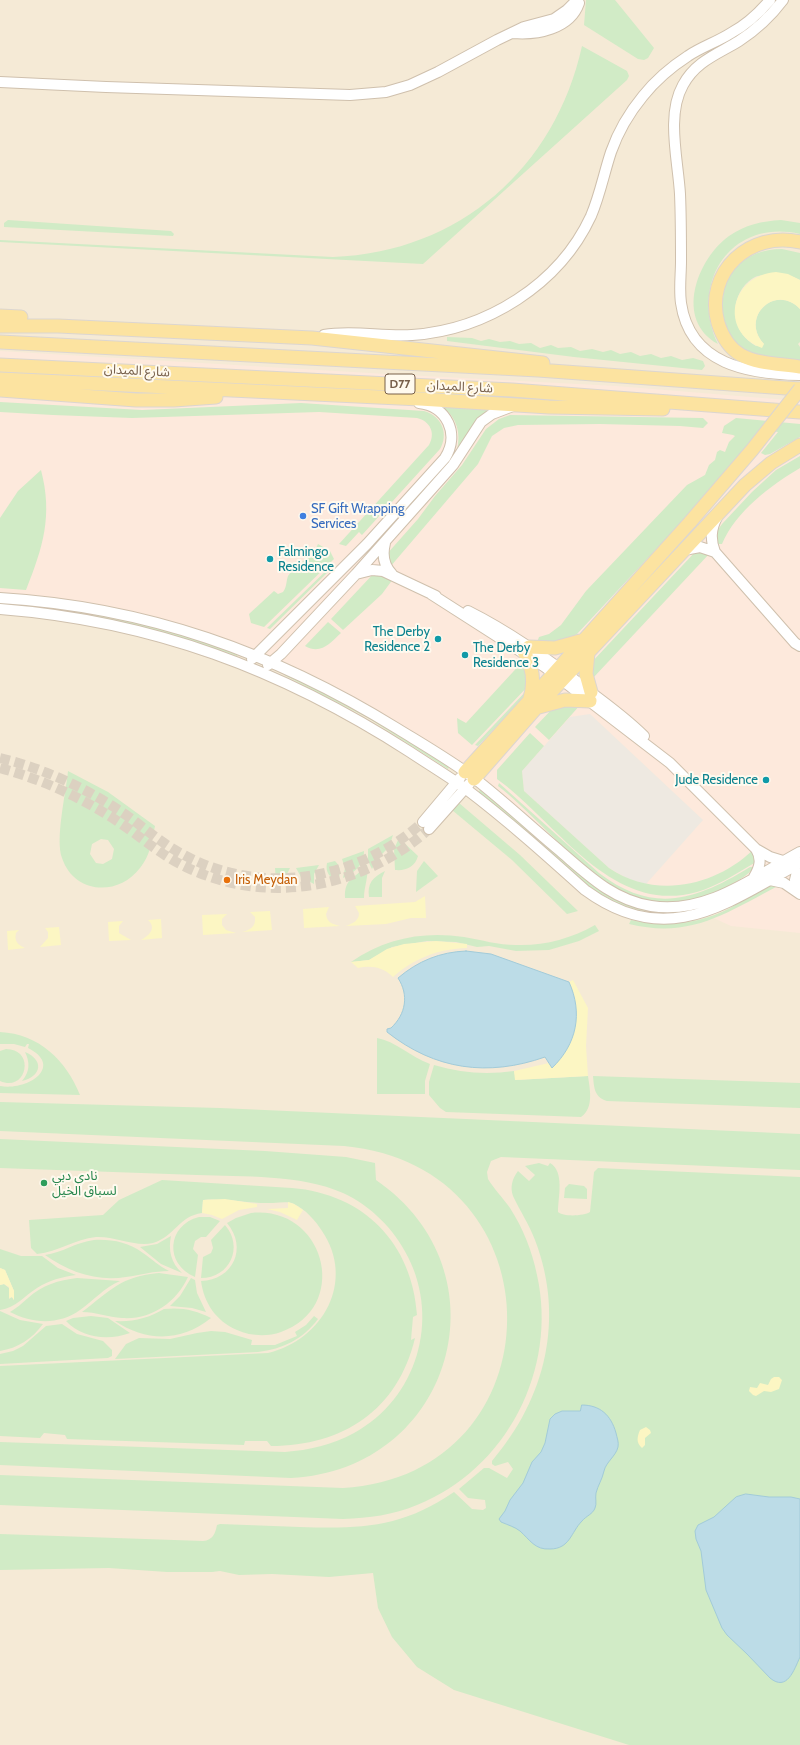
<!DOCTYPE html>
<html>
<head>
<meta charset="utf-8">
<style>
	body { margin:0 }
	canvas { display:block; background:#fdf7e8 }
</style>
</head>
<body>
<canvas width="800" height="1745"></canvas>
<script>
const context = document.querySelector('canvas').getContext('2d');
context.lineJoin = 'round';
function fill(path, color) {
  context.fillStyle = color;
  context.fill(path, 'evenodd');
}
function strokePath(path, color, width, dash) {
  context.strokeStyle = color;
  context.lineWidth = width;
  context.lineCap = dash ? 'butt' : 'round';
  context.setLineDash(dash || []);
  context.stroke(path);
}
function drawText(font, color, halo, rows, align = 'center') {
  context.font = font + ' Cabin,"Noto Sans Arabic",sans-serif';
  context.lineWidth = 4;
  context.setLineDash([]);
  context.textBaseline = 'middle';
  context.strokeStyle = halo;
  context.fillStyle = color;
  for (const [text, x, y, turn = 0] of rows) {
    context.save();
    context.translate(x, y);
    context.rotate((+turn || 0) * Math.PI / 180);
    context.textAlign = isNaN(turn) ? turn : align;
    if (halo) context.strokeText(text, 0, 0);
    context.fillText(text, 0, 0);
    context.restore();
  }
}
fill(new Path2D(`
	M0,0h800v1745h-800z`), '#f5ead6');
fill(new Path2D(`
	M0,351l386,23 230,12 184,15v532l-69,-7 -50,-23 -18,1 -46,-9 -88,-71 -144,-106 -189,-87 -45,-15 -34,-8 -42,-7 -75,-8z`), '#fde9dc');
fill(new Path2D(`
	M590,714l113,106 -57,64 -16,-4 -21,-12 -85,-77 -2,-20 48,-54z`), '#eee9e1');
fill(new Path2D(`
	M586,0h29l39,48 -6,10 -4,2 -6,-1 -54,-34z
	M582,46l45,25 2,5 -2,4 -204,184 -423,-22v-2l333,17c127,-5 222,-89 249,-211z
	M8,220l163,11 3,3 -1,2 -169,-9v-4z
	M781,220l19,3v11c-69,-16 -111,49 -82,110 -44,-24 -21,-85 11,-108 16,-11 33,-15 52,-16z
	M782,249l18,4v27c-8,-5 -15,-4 -24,-4 -5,0 -13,-1 -18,0 -5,1 -10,6 -13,9 -17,20 -11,49 11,61l8,-2c-25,-27 12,-61 36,-35v33l-2,2 2,3v17c-22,-4 -50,-4 -66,-21 -7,-7 -10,-20 -11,-29 -4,-38 20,-65 59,-65z
	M447,337l25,1 9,3 8,-2 11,3 10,-1 9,3 12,-1 9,5 11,-3 7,3 13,-1 9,4 12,-2 11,3 8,-2 9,4 11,-2 9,4 11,-2 10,4 10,-2 11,4 11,-2 10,3 2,5 -3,4 -128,-13 -127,-16z
	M0,402l142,8 159,-7 123,8c18,5 25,23 16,38l-78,86 -3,-3 -13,14 -7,-2 90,-99c7,-12 1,-24 -12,-27l-98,-6 -187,6 -79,-3 -53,-3z
	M443,407h50l-36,43c4,-17 0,-32 -14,-43z
	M510,415l193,3 5,5 -5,5 -23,-2 -80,-2 -82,1 -14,3 -12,8 -14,28 -88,103 -4,-12 32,-36 17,-23 27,-31 24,-36 13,-10z
	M736,418l64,6v13l-30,17 -5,1 -4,-2 17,-21 -17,-3 -86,100 -98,105 -9,6 -32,5 3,-8 10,-3 12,-9 25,-34 101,-106 18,-10 4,-10 6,-5 2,-8 3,-2 5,2 4,-10 6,-6 -2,-1 -11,-2 2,-7z
	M800,456v12c-30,18 -64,43 -78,76h-7l2,-13 5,-7 30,-32 24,-22z
	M41,470c12,46 2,77 -15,120l-26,-2v-70l18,-27z
	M318,544l12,7 4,8 -70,68 -13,-4 -2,-9 25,-23 4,3 5,-2c4,-5 3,-11 5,-16 4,-7 19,-16 25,-26h2z
	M697,550l13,3 -117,125 -2,-15z
	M333,564l-4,7 -59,58 -3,-1z
	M375,572l18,7 -11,15 -39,36 -12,-11z
	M0,601l59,5 103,22 76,25 -1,3c-77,-28 -155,-45 -237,-51z
	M328,622l13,11c-11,10 -20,22 -36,13z
	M524,660l6,24 -58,61 -14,-12 -1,-15 9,5z
	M286,672c55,26 114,60 163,95l-1,2 -80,-51 -84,-43z
	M527,690l-5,9 -44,47 -3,-1z
	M581,704l-32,36 -14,-13 20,-21z
	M530,733l14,13 -22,25 2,20 85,77c46,31 105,19 144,-18l3,12c-19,11 -38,24 -59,30 -86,24 -140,-70 -200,-113v-9z
	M68,771l40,21 47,34c-3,15 -5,30 -15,42 -22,29 -66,26 -78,-10 -7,-19 4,-65 6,-87zM101,839l7,1 6,9 -2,10 -9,5 -7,-1 -6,-9 2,-10z
	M499,783l100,90c55,42 97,27 151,-6h4c-7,11 -31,22 -43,27 -92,39 -152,-61 -213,-108z
	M481,789l122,103 21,11 55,7 121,-54v2l-96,50 -33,6 -33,-4 -19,-6 -27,-15 -114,-97z
	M459,803l61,52 58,56 -11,3 -55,-54 -60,-50z
	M393,835l-4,12 -11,11 -6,11 -4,-8v-12z
	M399,838l19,18c-3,11 -12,15 -23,14l-1,-21z
	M364,851c0,14 -10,22 -21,27l2,-10 -3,-9z
	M335,861c7,7 5,13 3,21 -8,-5 -13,-9 -11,-19z
	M424,861l14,15 -22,16 1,-21z
	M319,865l-5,9v10l-13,-7 -5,-9z
	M366,865h1c2,12 -3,21 -3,33h-19c-1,-21 11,-19 21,-33z
	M275,868h15l-5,10 -9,5z
	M385,871l-3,7v19h-13c-2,-14 4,-20 16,-26z
	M773,884l5,2c-52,27 -87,53 -149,38l2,-4c34,8 68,4 99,-12 14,-8 28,-17 43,-24z
	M595,925l4,6 -20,10 -30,9 -33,1 -27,-5 -12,1 -21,-5 -29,-1 -35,6 -23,13 -18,2c34,-24 73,-31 113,-25 18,3 34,8 52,8 28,1 54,-6 79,-20z
	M0,1032c39,2 66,28 80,63l-80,-2v-7c29,5 64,-20 28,-38l1,-4h-2l-2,3 -11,-3h-14z
	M377,1038c18,3 34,19 53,26l-5,17v13h-48z
	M6,1049c30,0 21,44 -6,32v-30z
	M25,1052c19,8 17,24 -3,29 8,-9 8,-19 3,-29z
	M434,1065c27,8 52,10 80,6l2,9 72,-4c2,14 6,32 -7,41l-135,-5 -6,-4 -11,-13v-13z
	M593,1076l207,7v25l-193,-7c-13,-4 -13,-14 -14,-25z
	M0,1102l220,6 580,26v36l-299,-13 -10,4 -4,11 1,7c6,10 15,19 22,29 13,20 22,43 27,67 21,94 -30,194 -120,230 -24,10 -48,13 -74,14l-343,-14v-30l343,13c218,-13 220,-322 1,-342l-344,-15z
	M0,1139l265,12 81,6 29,6 1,17c134,92 77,290 -85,298l-291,-13v-23l285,10c24,-2 47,-7 69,-19 63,-34 86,-113 54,-176 -14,-28 -37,-51 -65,-64 -43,-19 -100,-16 -146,-18 -65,-2 -131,-5 -197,-7z
	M539,1163l9,3 2,-3c15,9 8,34 8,49 5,5 26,4 32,0l4,-40 4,-4 202,9v568h-171l-175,-55 -37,-23 -25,-30 -14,-29 -5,-35 -44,4 -57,-3 -33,1 -19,-4 -8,1h-45l-58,-4 -109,2v-36l203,7c10,-1 12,-7 14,-16l3,-1c27,1 53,2 80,3 60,2 102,1 154,-35l18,17 11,1 3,-2 -1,-8 -17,-2 -9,-9 25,-21h5l18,10 6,-9 -5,-7 -13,4 -3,-2v-3c54,-63 73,-143 43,-221 -6,-16 -15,-29 -22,-44 -3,-9 -1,-17 5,-25l11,10 6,-6 -10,-9z
	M162,1180l130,8c72,6 120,55 125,127l-4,2 -2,23 4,-2c-17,72 -72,108 -144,108l-4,-5h-22l-1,4 -177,-6 -2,-4 -21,-2 -4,5 -40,-2v-70l268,-13c55,-13 88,-72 54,-122 -6,-10 -17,-22 -28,-27 -7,-3 -14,-1 -21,-1 -24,1 -46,-5 -70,-3l-1,13c-23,3 -28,24 -49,30 -19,4 -38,-7 -57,-6 -21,2 -38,15 -59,17l-6,-6 -2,-28 74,-5 16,-15z
	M569,1184l15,2 3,3v10l-23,-1 1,-10z
	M251,1213c74,-8 101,94 30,119 -14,5 -31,4 -44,-2 -21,-9 -33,-27 -36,-49 32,-1 47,-33 26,-58l9,-5z
	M199,1217h11l10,4 -14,16h-5l-6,4 -2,8 5,6 -3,22c-31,-13 -28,-52 4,-60z
	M225,1225c19,22 5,53 -24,53l2,-21 8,-4 2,-5 -2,-8z
	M171,1236c-3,14 0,27 11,37l-21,-9 -21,-17 17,-3z
	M94,1240c17,-1 34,2 49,13 9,6 16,13 26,18 -15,0 -28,4 -43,6 -29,5 -57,-5 -81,-22 17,-2 31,-13 49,-15z
	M0,1249l21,7h21l16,12 18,7c-14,2 -27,5 -39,13 -13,8 -21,20 -37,22v-25l4,-1 5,4v11l3,-2 2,3v-9l-9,-21 -5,-2z
	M159,1273l29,4c-12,26 -37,43 -66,41 -14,-1 -26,-6 -40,-6 28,-21 39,-36 77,-39z
	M77,1278l43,3c-16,7 -26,19 -40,29 -21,15 -47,14 -70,2 7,-4 12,-9 18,-14 14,-13 31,-18 49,-20z
	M191,1278l4,2 2,13 9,19 -14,-4 -22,-2 10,-10z
	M164,1309c17,-2 32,1 47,9 -29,24 -65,24 -96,3 18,1 34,-3 49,-12z
	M0,1311l20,9 23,4c-11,15 -25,24 -43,27z
	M91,1316l17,2 22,15c-22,8 -48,5 -64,-12l7,-3z
	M314,1316l4,3c-15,20 -35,30 -60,33l-143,7 11,-15 13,-6 31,1 27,-6 14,-2 14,1 27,8 -1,5h24l22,-9 -2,-4 11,-7z
	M62,1324l15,10 26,7 9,9v6l-4,2 -108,6v-10l13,-3 10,-5 23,-20z`), '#d1ebc6');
fill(new Path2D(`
	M776,272l12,2 12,6v29c-24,-26 -61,8 -36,35l-2,4c-44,-17 -31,-73 14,-76z
	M425,896l1,22h-15l-25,6 -40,2c7,-3 13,-5 13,-13l-4,-7 60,-4z
	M329,907l-3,7c1,9 7,10 14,12l-36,2 -1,-19z
	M270,911l2,19 -30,2c8,-2 14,-5 13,-15l-5,-5z
	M227,914l-5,5v6l4,5 10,3 -33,2 -1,-20z
	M161,919l1,19 -21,2c8,-4 16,-12 7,-20z
	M123,921l-4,5v7l12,7 -22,1 -1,-19z
	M59,927l2,18 -21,2 8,-9v-6l-3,-4z
	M19,930l-3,3c-2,8 2,12 9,15l-17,2 -1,-19z
	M436,941l31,3v4c-29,1 -52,10 -74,29 -10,-10 -22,-12 -35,-9l-7,-6 18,-2 18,-11 17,-5z
	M573,980l15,28 -2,38 2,30 -73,4 -1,-9 35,-8 3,4c25,-23 31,-55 17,-85z
	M225,1199l32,5v3l-18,3 -17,9 -10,-4 -10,-2 1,-13z
	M288,1202l6,2 9,6 -6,10 -17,-8 -13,-3 21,-1z
	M0,1268l5,2 9,21v9l-2,-3 -3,1v-11l-5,-3 -4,1z
	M774,1377h5l3,3 -3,9 -8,3 -7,-1 -8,5 -3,-1 -4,-4 1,-4 7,1 3,-5 8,2 3,-6z
	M646,1427l4,3 1,3 -6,5v7l-3,3c-6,-5 -5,-11 -2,-18z`), '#fcf6c3');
const water = new Path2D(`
	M466,951l25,3 78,28c14,31 8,62 -17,86l-7,-11c-57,20 -110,13 -158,-25v-3l4,-1c15,-14 18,-33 7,-50 20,-17 42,-26 68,-27z
	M582,1405c18,0 29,10 34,28 1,5 3,9 2,14 -2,9 -12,15 -14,24 -2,9 -6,14 -8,22 -1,5 1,11 -1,15 -2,6 -9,8 -13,13 -11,11 -12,28 -32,28 -15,1 -20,-9 -30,-18 -5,-4 -12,-6 -19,-9l-2,-3 6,-8 5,-11 13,-17 9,-21 9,-10 4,-9 5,-24 5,-5 7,-3h18z
	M746,1494l23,3h22l9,2v158c-6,13 -13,35 -30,21l-23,-24 -20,-19 -5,-7 -16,-38 -5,-39 -5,-12 -1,-8 3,-6 16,-8 22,-20z`);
fill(water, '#bcdce7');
strokePath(water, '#a2cbd9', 1);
strokePath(new Path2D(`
	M0,758c46,11 90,32 129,59 18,13 35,28 55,38 78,42 174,25 239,-33
	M0,768c44,12 85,31 123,57 19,13 36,28 57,39 82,43 181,26 249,-35`), '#dcd1c1', 10, [10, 5]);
const minor = new Path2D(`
	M783,0c-12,16 -27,30 -44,41 -21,13 -43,20 -56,44 -17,30 -5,75 -3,109 1,23 1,45 1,67 0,14 -2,28 0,42 9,62 68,71 119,72
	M513,33c24,2 57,-4 66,-30
	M0,82l106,5 244,8 36,-3 24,-7 28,-13 59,-32 27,-13 30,-8 13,-9 10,-10
	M324,335c28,-5 59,2 88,0 74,-5 147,-50 179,-119 9,-21 13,-43 20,-64 7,-20 18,-39 32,-56 12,-15 28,-29 45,-40 13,-9 29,-14 43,-23 15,-8 28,-20 39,-33
	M717,517c-6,12 -7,22 -2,35l80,91 5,3
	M385,543c-3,12 -2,22 7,31
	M684,550l16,-3 15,5
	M356,574l16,-4 11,1 53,25
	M431,594l114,73 125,96 86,86 14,8 13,4
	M0,598c147,9 273,54 398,131 26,16 52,31 76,49 30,23 57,49 86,73 28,24 53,49 91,55 55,9 103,-29 149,-54
	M0,609c153,12 281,60 410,143 18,12 38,24 56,37 41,31 80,66 119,101 82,60 140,14 215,-27
	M468,611c44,22 83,50 121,80 19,14 38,28 55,45
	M252,659l115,-115 78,-86c15,-24 2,-52 -26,-55
	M268,665l13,-11 75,-80 97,-109 28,-43 11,-8 21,-8
	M423,822l37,-44
	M429,829l40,-45
	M799,864l-4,16 5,11
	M754,877c6,-10 8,-18 2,-28
	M770,880l14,3 16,11`);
const major = new Path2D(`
	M800,242c-50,-12 -96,30 -82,81 4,13 11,25 23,32 16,9 40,9 59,12
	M0,316l21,1
	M0,326h58l254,12 231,25
	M0,342l538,28 262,19
	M0,365l512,25 288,22
	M0,379l420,20 129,8 114,2
	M0,390l136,10h38l42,-3
	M529,647l26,1 25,-7
	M524,652c9,15 11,30 6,46
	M588,653l-2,21 5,18
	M539,707l26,-7 25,1
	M465,772l226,-251
	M474,779l63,-72 208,-222 26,-22 29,-18`);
strokePath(minor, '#cfc0ad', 12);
strokePath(major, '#dcd6d0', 15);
strokePath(minor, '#fff', 10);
strokePath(major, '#fce3a0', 13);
const majorBridge = new Path2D(`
	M691,521l61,-71 48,-61`);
strokePath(majorBridge, '#dcd6d0', 15, []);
strokePath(majorBridge, '#fce3a0', 13);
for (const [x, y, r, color] of [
	[303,516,4,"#3f7fe0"],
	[270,559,4,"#0f9aa8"],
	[438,639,4,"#0f9aa8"],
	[465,655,4,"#0f9aa8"],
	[766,780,4,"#0f9aa8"],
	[227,880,4,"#e8710a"],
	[44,1183,4,"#2e9e5b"]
]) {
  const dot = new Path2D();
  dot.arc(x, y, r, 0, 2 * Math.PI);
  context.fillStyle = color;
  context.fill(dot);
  strokePath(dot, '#fffaef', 1.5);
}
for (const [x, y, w] of [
	[400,384,30]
]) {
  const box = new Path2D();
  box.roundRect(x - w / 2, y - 10, w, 20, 3);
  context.fillStyle = '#fffaef';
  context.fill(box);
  strokePath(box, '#78604b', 1);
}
drawText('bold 12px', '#78604b', null, [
	["D77",400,384]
]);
drawText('13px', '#78604b', '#fffaef', [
	["شارع الميدان",137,371,3],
	["شارع الميدان",460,387,3]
]);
drawText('13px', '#366cbe', '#fffaef', [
	["SF Gift Wrapping",311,509],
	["Services",311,524]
], 'left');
drawText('13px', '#0d838f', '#fffaef', [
	["Falmingo",278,552],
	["Residence",278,567],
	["The Derby",430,632,"right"],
	["Residence 2",430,647,"right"],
	["The Derby",473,648],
	["Residence 3",473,663],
	["Jude Residence",758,780,"right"]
], 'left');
drawText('13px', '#c56008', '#fffaef', [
	["Iris Meydan",235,880]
], 'left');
drawText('13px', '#27864d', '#fffaef', [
	["نادي دبي",52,1176],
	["لسباق الخيل",52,1191]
], 'left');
</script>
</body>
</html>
